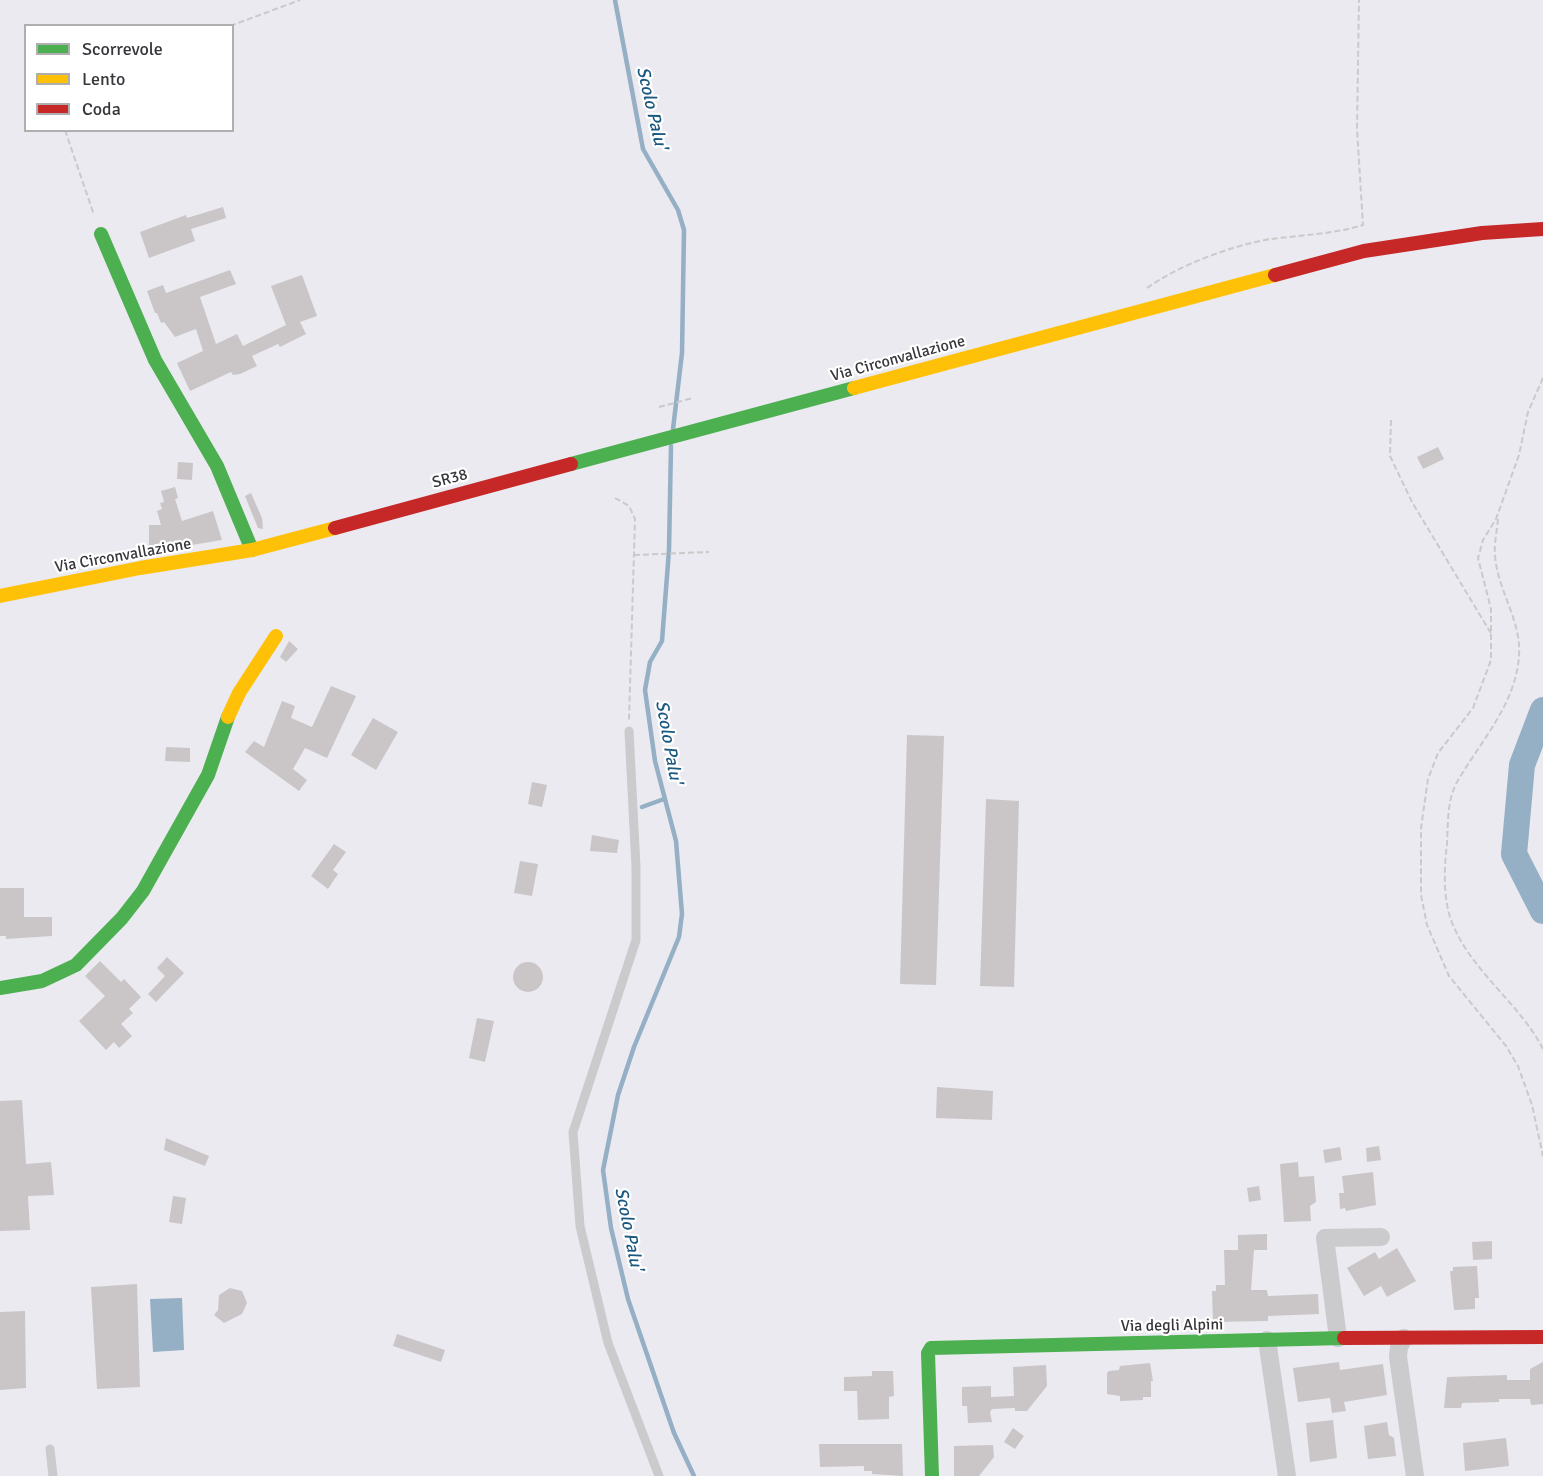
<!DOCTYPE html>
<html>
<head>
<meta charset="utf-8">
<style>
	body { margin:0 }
	#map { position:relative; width:1543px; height:1476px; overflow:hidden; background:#eaeaf0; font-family:Signika,sans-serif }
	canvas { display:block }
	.legend { position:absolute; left:24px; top:24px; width:210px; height:108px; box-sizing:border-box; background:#fff; border:2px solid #afafb1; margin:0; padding:8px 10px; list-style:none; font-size:18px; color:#36363b }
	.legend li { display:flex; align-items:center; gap:12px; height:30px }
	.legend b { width:30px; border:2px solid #afafb1 }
</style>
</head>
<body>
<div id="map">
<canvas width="1543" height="1476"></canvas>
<ul class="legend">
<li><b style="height:8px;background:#4caf50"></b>Scorrevole</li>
<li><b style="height:8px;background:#ffc107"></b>Lento</li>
<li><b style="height:8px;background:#c62828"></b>Coda</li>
</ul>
</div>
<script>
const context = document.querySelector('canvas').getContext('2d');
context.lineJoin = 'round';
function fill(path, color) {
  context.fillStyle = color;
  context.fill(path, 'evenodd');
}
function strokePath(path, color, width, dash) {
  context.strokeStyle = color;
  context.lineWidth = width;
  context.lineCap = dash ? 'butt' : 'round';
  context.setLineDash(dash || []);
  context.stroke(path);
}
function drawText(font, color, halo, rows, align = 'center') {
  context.font = font + ' Signika,sans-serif';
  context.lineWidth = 4.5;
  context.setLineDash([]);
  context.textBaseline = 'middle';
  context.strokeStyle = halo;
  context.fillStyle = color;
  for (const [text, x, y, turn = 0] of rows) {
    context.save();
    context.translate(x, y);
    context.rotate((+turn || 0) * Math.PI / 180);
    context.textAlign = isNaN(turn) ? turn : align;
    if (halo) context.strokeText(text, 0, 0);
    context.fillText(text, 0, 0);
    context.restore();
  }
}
fill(new Path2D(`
	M182,1298l2,52 -31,2 -3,-53z`), '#95afc5');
strokePath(new Path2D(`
	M615,0l28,149 35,61 6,20 -2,123 -9,76
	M671,446l-2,104 -7,91 -12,21 -5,28 10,71 21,80 6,73 -3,23 -45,110 -16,48 -15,75 8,58 17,71 46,134 20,43
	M642,807l22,-8`), '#95afc5', 4.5);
strokePath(new Path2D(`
	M1543,710l-21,55 -8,89 29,57`), '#95afc5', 26);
fill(new Path2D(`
	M223,207l3,11 -35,11 4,12 -46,17 -9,-26 46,-17 1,3z
	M230,270l6,14 -36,13 16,47 21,-10 6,12 43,-21 -15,-39 31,-11 15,41 -17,6 6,12 -26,13 -2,-3 -26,12 5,10 -17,8 -7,1 -2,-3 -41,19 -13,-28 26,-12 -7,-22 -21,8 -11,-15 -3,1 -4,-10h-2l-8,-22 16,-6 3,8z
	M1438,447l6,12 -21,10 -6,-12z
	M178,462l15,1 -1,17 -15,-1z
	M175,487l3,11 -3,1 7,22 31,-10 9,29 -73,12v-27h12l-4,-14 5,-2 -2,-6 4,-1 -3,-11z
	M251,493l11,25 1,11 -5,-1 -13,-32z
	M289,641l9,8 -12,13 -6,-5z
	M331,686l25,10 -29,62 -22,-10 -12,21 14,11 -8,11 -54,-39 9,-11 10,6 18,-46 13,5 -4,12 21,9z
	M373,718l25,14 -22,38 -25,-15z
	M907,735l37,1 -8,249 -36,-1z
	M166,747l24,1v14l-25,-1z
	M532,782l15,3 -5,22 -14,-3z
	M986,799l33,2 -5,186 -34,-1z
	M592,835l27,5 -2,13 -27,-2z
	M334,844l12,8 -13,18 5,4 -10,15 -17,-13z
	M520,861l18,3 -6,32 -18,-3z
	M0,888h24v29h28v19l-46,3v-3h-6z
	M167,957l17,16 -28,29 -8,-8 17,-18 -8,-8z
	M100,961l21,21 3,-3 17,18 -12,12 4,4 -12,11 11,12 -13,12 -5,-6 -8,8 -27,-29 26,-25 -20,-20z
	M513 977a15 15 0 1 1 30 0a15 15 0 1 1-30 0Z
	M477,1018l17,3 -9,41 -16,-4z
	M937,1087l56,4 -1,29 -56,-2z
	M22,1100l4,64 25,-2 3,33 -26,1 2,34 -30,1v-130z
	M166,1138l43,18 -4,10 -41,-16z
	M1379,1146l2,14 -14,2 -1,-14z
	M1340,1147l2,13 -17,3 -2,-13z
	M1298,1162l1,15 15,-1 2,26 -6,4 1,15 -27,1 -4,-58z
	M1373,1172l3,33 -30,6 -1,-3 -5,1 -1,-16h5l-2,-17z
	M1259,1186l2,14 -12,2 -2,-14z
	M173,1196l13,2 -4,26 -13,-2z
	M1267,1234v16h-13l-3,40h16l1,6 50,-2 1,20 -51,2v5l-55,1 -1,-31h4v-6h9l-1,-35h14v-15z
	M1492,1241v18l-19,1 -1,-18z
	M1397,1248l19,33 -29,16 -6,-11 -17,10 -17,-28 28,-16 4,7z
	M1477,1266l2,32h-4v11l-21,1 -4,-39h3v-4z
	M137,1284l3,103 -43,2 -6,-102z
	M230,1288l12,3 5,12 -5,11 -18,9 -10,-8 4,-5 1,-15z
	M25,1311l1,77 -26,2v-78z
	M397,1334l48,16 -4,12 -48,-16z
	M1339,1362l1,8 43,-6 4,31 -43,7 2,9 -14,2 -2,-15 -32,4 -5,-34z
	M1543,1362v42l-12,1 -1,-6h-31v3l-37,1 -1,5h-17l3,-31 60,-2v5h23v-11z
	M1150,1363l3,18h-2v16h-8v3l-23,1v-5l-13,-2v-21l2,-2 10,-1 1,-4z
	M1046,1365l1,21 -20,25h-12v-3l-23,1 -2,3 2,10 -24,1 -1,-17h-5v-19l29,-1v11l23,-1 -1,-29z
	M872,1371h21l1,25 -5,1v22l-31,1 -1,-29h-13v-14l28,-1z
	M1333,1420l4,38 -27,4 -4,-39z
	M1387,1422l2,13 5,3 2,18 -28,3 -4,-33z
	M1013,1428l11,8 -9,13 -11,-7z
	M1506,1438l3,28 -44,5 -2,-28z
	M819,1444h83l1,32 -31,-2v-3h-8v-5l-44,1z
	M993,1445l1,12 -15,19h-25v-30z`), '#cac6c8');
strokePath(new Path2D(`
	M230,26l70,-26
	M65,130l29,85
	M1147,288c32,-23 86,-43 124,-49 31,-4 63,-5 92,-14l-6,-96 2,-129
	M1543,378l-15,34 -9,43 -14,39 -9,25 -13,21 -5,18 13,51v51l-18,48 -35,45 -10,26 -7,49v67l6,30 22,51 57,70 12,20 14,39 11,51
	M659,407l34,-9
	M1391,420l-1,36 22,46 80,133
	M615,498l14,8 6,13 -6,201
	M1498,519c-1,12 -4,24 -3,36 2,35 27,66 24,101 -3,48 -39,86 -62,126 -10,18 -9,42 -10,62 -3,24 -4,53 4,76 19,51 68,82 92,129
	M634,555l75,-3`), '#cacacb', 2, [6, 3]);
strokePath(new Path2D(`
	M629,731l7,136v73l-63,192 7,94 28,117 51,133
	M50,1449l3,27`), '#cbcbcd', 9);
strokePath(new Path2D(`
	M1338,1338l-13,-100 56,-1
	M1404,1338l-5,9 -1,10 17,119
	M1267,1340l20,136`), '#cbcbcd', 18);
strokePath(new Path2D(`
	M101,234l54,126 62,106 35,84
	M571,464l283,-76
	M0,988l42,-7 34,-16 46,-47 21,-27 65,-116 20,-58
	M932,1476l-4,-123 3,-5 413,-10`), '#4caf50', 14);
strokePath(new Path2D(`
	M854,388l421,-113
	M0,596l140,-28 112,-18 83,-22
	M228,717l11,-24 37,-57`), '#ffc107', 14);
strokePath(new Path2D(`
	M1275,275l89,-24 118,-18 61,-4
	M335,528l236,-64
	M1344,1338l199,-1`), '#c62828', 14);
drawText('16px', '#36363b', '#fff', [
	["Via Circonvallazione",898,359,-15],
	["SR38",450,479,-15],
	["Via Circonvallazione",123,556,-10],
	["Via degli Alpini",1172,1326,-1]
]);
drawText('italic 18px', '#1b5981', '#fff', [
	["Scolo Palu'",651,108,77],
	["Scolo Palu'",668,742,80],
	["Scolo Palu'",628,1229,79]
]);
</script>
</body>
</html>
